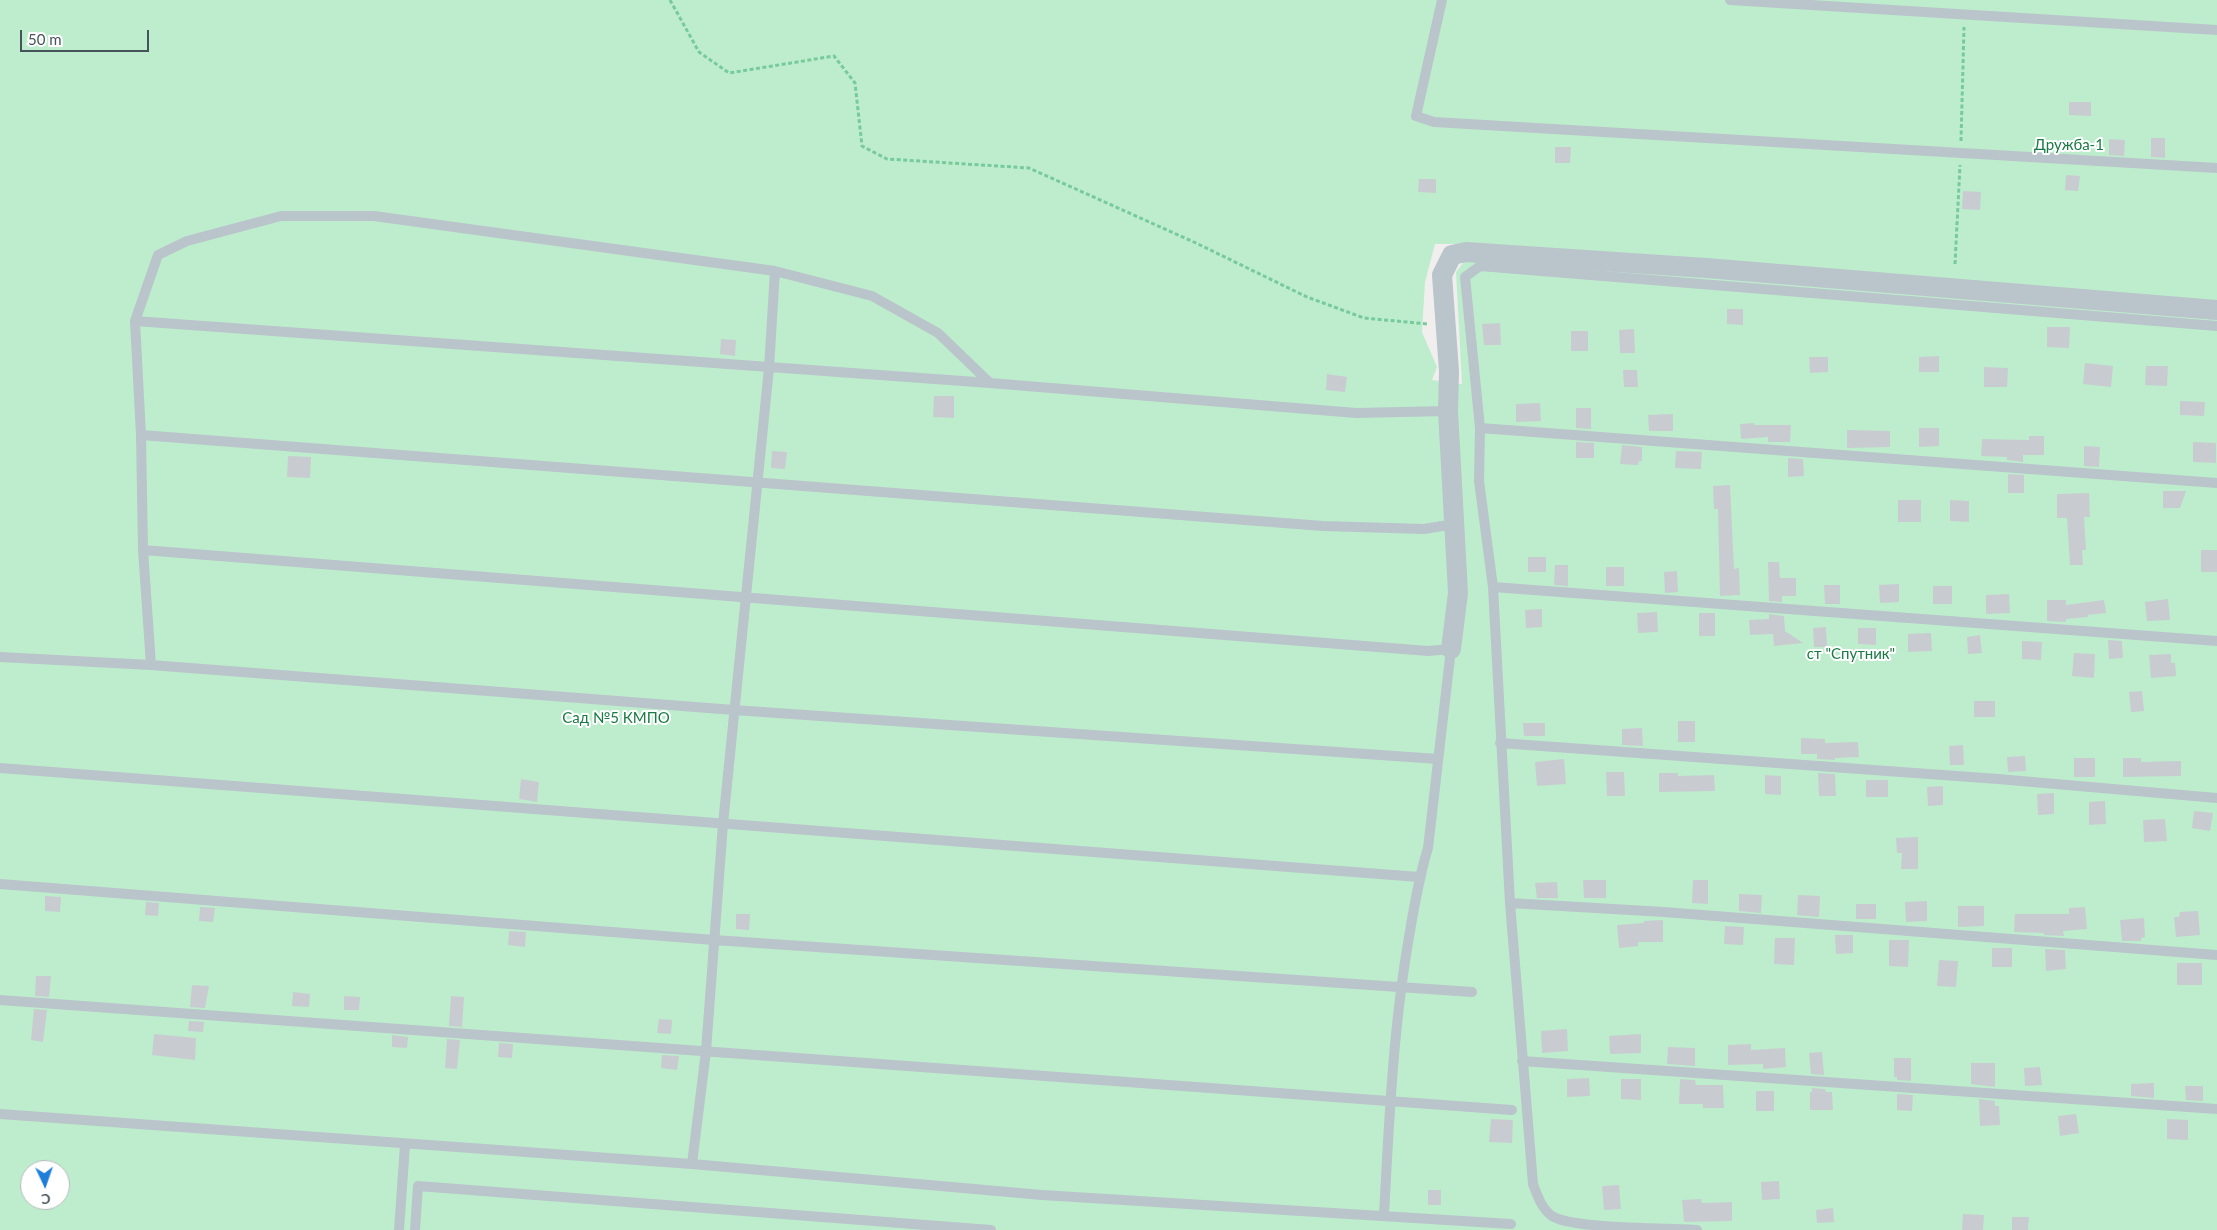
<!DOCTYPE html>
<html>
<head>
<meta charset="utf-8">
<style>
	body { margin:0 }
	#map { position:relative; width:2217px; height:1230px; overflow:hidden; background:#f1eeee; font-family:Lato,sans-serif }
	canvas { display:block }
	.north { position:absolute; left:20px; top:1160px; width:50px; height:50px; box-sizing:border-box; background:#fff; border:1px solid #b5babd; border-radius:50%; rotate:177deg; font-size:14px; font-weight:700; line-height:20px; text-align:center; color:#47535b }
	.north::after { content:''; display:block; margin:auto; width:18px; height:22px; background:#1f7eda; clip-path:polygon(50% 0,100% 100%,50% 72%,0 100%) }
	.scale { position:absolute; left:20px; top:30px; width:129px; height:22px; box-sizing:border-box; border:2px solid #47535b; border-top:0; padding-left:6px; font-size:15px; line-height:18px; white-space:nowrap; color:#47535b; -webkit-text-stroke:4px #fff; paint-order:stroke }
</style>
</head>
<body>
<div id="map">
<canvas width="2217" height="1230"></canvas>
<div class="north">С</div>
<div class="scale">50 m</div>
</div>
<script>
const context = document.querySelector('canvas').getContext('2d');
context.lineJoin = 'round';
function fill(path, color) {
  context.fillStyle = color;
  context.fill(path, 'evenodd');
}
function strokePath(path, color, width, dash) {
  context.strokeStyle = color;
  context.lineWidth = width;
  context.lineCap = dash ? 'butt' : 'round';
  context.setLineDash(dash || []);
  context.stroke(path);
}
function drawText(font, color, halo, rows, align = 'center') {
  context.font = font + ' Lato,sans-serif';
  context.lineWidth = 4;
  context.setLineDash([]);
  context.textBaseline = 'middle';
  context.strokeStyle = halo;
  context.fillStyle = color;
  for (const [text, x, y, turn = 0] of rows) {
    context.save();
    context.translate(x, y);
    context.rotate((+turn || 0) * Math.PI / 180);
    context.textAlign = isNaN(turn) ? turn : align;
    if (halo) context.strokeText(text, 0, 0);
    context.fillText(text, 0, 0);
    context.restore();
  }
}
fill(new Path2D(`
	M0,0h2217v303l-753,-59h-29l-10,38 -3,50 15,35 -5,13 30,4 -6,-112 10,-13 751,58v913h-2217zM30,1170h30v30h-30z`), '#beedcd');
fill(new Path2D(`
	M2069,102h22v14l-22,-1z
	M2151,138h14v20l-14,-1z
	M2109,139l16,1 -1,16 -15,-1z
	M1555,147h16l-1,16h-15z
	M2066,175l14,1 -2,15 -13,-1z
	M1419,179h17v14l-18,-1z
	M1963,191l18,1 -1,18 -18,-1z
	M1727,309h16v16l-16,-1z
	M1500,323l1,22h-17l-2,-21z
	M2047,327h23l-1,21 -22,-1z
	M1634,329l1,24h-15l-1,-23z
	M1571,331h17v20h-17z
	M721,339l15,1 -1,16 -15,-2z
	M1939,356v16h-20v-15z
	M1809,357h19v15l-18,1z
	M2085,363l28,3 -2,21 -28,-3z
	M2146,366h22l-1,20 -22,-1z
	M1984,367l24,1 -1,19h-23z
	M1623,370h14l1,17h-14z
	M1327,374l20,3 -2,15 -19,-2z
	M934,396h20v22l-21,-1z
	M2180,401l25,1 -1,14 -24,-1z
	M1540,403l1,18 -25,1v-18z
	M1576,408h15v21l-15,-1z
	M1673,414v17h-24l-1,-16z
	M1754,423v2h37l-1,17h-22v-5l-27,2 -1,-15z
	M1919,428h20v18l-20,1z
	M1847,430l43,1v16l-43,1z
	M2029,436h15v19h-21v7l-16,-2v-3l-26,-1 1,-17 47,1z
	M1576,442l18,1v15h-18z
	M2193,442l23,1v20l-23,-1z
	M1622,445l20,2v14h-3l-1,4 -18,-1z
	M2084,446l16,1 -1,20 -15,-1z
	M772,451l15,1 -2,17 -14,-1z
	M1676,451l26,1 -1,17 -26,-1z
	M288,456l23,1 -1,21 -23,-1z
	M1788,458l15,1 1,17 -16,1z
	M2008,474l16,1v18h-16z
	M1730,485l4,84 5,-1 1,27 -20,1 -2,-87h-4l-1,-23z
	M2163,491h23l-6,17h-17z
	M2089,493l1,24h-6l2,33h-4l1,15h-13l-3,-47h-10v-24z
	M1898,500h23v22h-23z
	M1950,500l19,1v21l-19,-1z
	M2201,550h16v22h-16z
	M1528,557h18v15h-18z
	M1768,562h11l1,16h16v18h-14v6l-13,-1z
	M1555,565h13v21l-14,-1z
	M1606,567h18v19h-18z
	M1677,571l1,21 -13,1 -1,-21z
	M1899,584v18l-19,1 -1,-18z
	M1824,585h16v19h-15z
	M1933,586h19v18h-19z
	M2009,594l1,19 -24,1v-19z
	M2168,599l2,21 -23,1 -2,-19z
	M2047,600h19v5l38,-5 2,13 -18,2v2l-22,2v3l-19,-1z
	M1542,609v18l-16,1 -1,-18z
	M1657,612l1,20 -20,1 -1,-20z
	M1699,613h16v23h-16z
	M1769,614l15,2 1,15 18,12 -29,3 -1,-12 -23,1 -1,-15 20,-1z
	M1826,627l1,20h-13l-1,-19z
	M1858,628h18v17l-18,-1z
	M1931,633l1,18 -24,1v-18z
	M1980,635l2,18 -14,1 -1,-17z
	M2108,640l14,1 1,17 -14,1z
	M2022,641l20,1 -1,18 -19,-1z
	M2074,653l21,1 -1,24 -22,-2z
	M2171,654v9h4l1,13 -25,2 -2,-23z
	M2142,691l2,20 -13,1 -2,-20z
	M1974,701h21v16h-21z
	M1678,721h17v21h-17z
	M1523,723h22v13h-21z
	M1642,728l1,18 -21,-1v-16z
	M1801,738l24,1v4l33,-1 1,15 -24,1v2l-18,-1v-5h-16z
	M1963,745l1,20h-14l-1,-19z
	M2025,756l1,15 -18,1 -1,-15z
	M2074,758h21v19h-21z
	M2123,758h18v4l40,-1v15l-58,1z
	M1564,759l2,25 -29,2 -2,-24z
	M1606,772h18l1,24h-18z
	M1659,773h19v3l36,-1 1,16 -56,1z
	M1818,773l17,1 1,22h-17z
	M1765,775l16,1v19l-16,-1z
	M521,779l18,3 -2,20 -18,-3z
	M1866,780h22v17h-22z
	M1943,786v19l-15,1 -1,-19z
	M2054,793v21l-16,1 -1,-21z
	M2105,801l1,23 -17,1v-23z
	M2194,811l19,2 -3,18 -18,-3z
	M2165,819l2,22 -23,1 -1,-22z
	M1918,837v32h-17l1,-16h-5l-1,-15z
	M1583,880h23v18h-22z
	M1693,880h15v24l-16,-1z
	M1557,882l1,16h-21l-2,-15z
	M1739,894l23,1 -1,18 -22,-2z
	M1798,895l22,1 -1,21 -22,-2z
	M45,896l16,1 -1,15 -15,-1z
	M1927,901v20l-21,1 -1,-20z
	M146,902l13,1 -1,13 -13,-1z
	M1856,904h20v15h-20z
	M1958,906h26v20l-26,1z
	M200,907l15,1 -2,14 -14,-1z
	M2085,907l2,22 -24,2 1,5 -20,-1v-2l-30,-1 1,-18h54v-6z
	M2198,911l2,24 -24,2 -2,-20h5l1,-5z
	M736,914h14l-1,16 -13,-1z
	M2144,918l1,19 -4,1v3h-19l-2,-21z
	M1663,920v22h-25v4l-19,2 -2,-23 27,-2v-2z
	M1725,926l19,1 -1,18 -19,-1z
	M509,931l17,1 -1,15 -17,-2z
	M1835,935h18v18l-17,1z
	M1775,938h20l-1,27 -20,-1z
	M1889,940h20l-1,27 -19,-1z
	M1992,948h20v19h-20z
	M2045,949l20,1 1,19 -20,2z
	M1939,960l19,1 -2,26 -19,-1z
	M2177,963h25v22h-25z
	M36,976h15l-2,21 -14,-1z
	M192,985l17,1 -4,22 -15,-1z
	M293,992l17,2 -1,13 -17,-1z
	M344,996l16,1 -1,13h-15z
	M451,996l13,1 -2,30 -13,-1z
	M34,1009l13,1 -4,32 -12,-2z
	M659,1019l13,1 -1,14 -14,-1z
	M189,1021l15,1 -1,10 -15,-1z
	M1567,1029l1,22 -26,2 -1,-22z
	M154,1034l42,4 -1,22 -43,-5z
	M1641,1034v19l-31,1 -1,-18z
	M392,1035l16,2 -1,11 -15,-1z
	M447,1039l13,1 -3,29 -12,-1z
	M499,1043l14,1 -1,14 -14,-1z
	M1751,1044v6l34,-2 1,19 -23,2v-5l-35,1v-20z
	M1668,1047l27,1v18l-28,-2z
	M1822,1052l2,23 -13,-1 -2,-21z
	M662,1055l17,1 -2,14 -16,-2z
	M1894,1058h17v23l-14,-1v-3h-3z
	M1971,1063h24v24l-24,-3z
	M2040,1067l2,18 -17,1 -1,-18z
	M1589,1078l1,18 -23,1v-18z
	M1621,1079h20v21l-20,-1z
	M1680,1079l15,1 1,5h27l1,23h-21v-4h-24z
	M2154,1083v15l-23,-2v-12z
	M2185,1086h18v15l-17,-1z
	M1812,1088l13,1 1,3h6l1,18h-23v-18h2z
	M1756,1091h18v20h-18z
	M1897,1094l16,1 -1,16 -15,-1z
	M1979,1099l16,2v5h4l1,19 -20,1z
	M2076,1114l3,19 -19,3 -2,-20z
	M1491,1119l22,1 -1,23 -23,-1z
	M2167,1119l21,1v20l-21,-1z
	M1779,1181l1,18 -18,1 -1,-18z
	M1619,1185l2,24 -17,1 -2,-24z
	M1428,1190h13v15h-13z
	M1701,1199l1,4 30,-1v19l-48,1 -2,-22z
	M1833,1208l1,14 -17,1 -1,-13z
	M1963,1214l21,1 -1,15h-21z
	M2012,1217h17l-1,13h-16z`), '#c8ccd1');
strokePath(new Path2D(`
	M670,0l29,52 30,21 105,-17 21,27 7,63 25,13 142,9 167,75 111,54 57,21 64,6
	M1961,141l3,-114
	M1955,264l5,-99`), '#77ca9b', 3, [4, 2.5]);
strokePath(new Path2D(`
	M1442,0l-26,116 18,6 783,46
	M1730,0l487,30
	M135,321l855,62 366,30 92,-2
	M1480,428l737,55
	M141,435l1182,91 101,3 30,-5
	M143,550l1285,101 23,-2 -23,199c-9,29 -14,59 -19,89 -16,92 -20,185 -25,278
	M1493,587l724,54
	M0,657l151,8 583,45 704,49
	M151,665l-8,-115 -2,-115 -6,-114 23,-66 29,-14 94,-25h93l401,55 97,25 66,37 52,50
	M1500,743l498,36 219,19
	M0,768l1419,109
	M0,884l714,56 758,52
	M1510,903l154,9 553,43
	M0,1000l1512,110
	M1522,1061l695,48
	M0,1114l692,50 350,31 469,29
	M692,1164l14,-113 17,-227 46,-456 6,-97
	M399,1230l6,-85
	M415,1230l3,-44 573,44
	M1697,1230c-29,-2 -125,-1 -145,-14 -10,-7 -15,-21 -19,-32l-23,-281 -17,-316 -14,-106 1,-53 -15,-151 15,-11 737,60`), '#bac4cb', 10);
strokePath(new Path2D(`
	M1451,649l7,-56 -10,-182 1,-40 -7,-96 10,-20 14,-3 240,16 511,42`), '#bac4cb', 20);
drawText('15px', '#1a7a43', '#fff', [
	["Дружба-1",2069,145],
	["ст \"Спутник\"",1851,654],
	["Сад №5 КМПО",616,718]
]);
</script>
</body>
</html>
